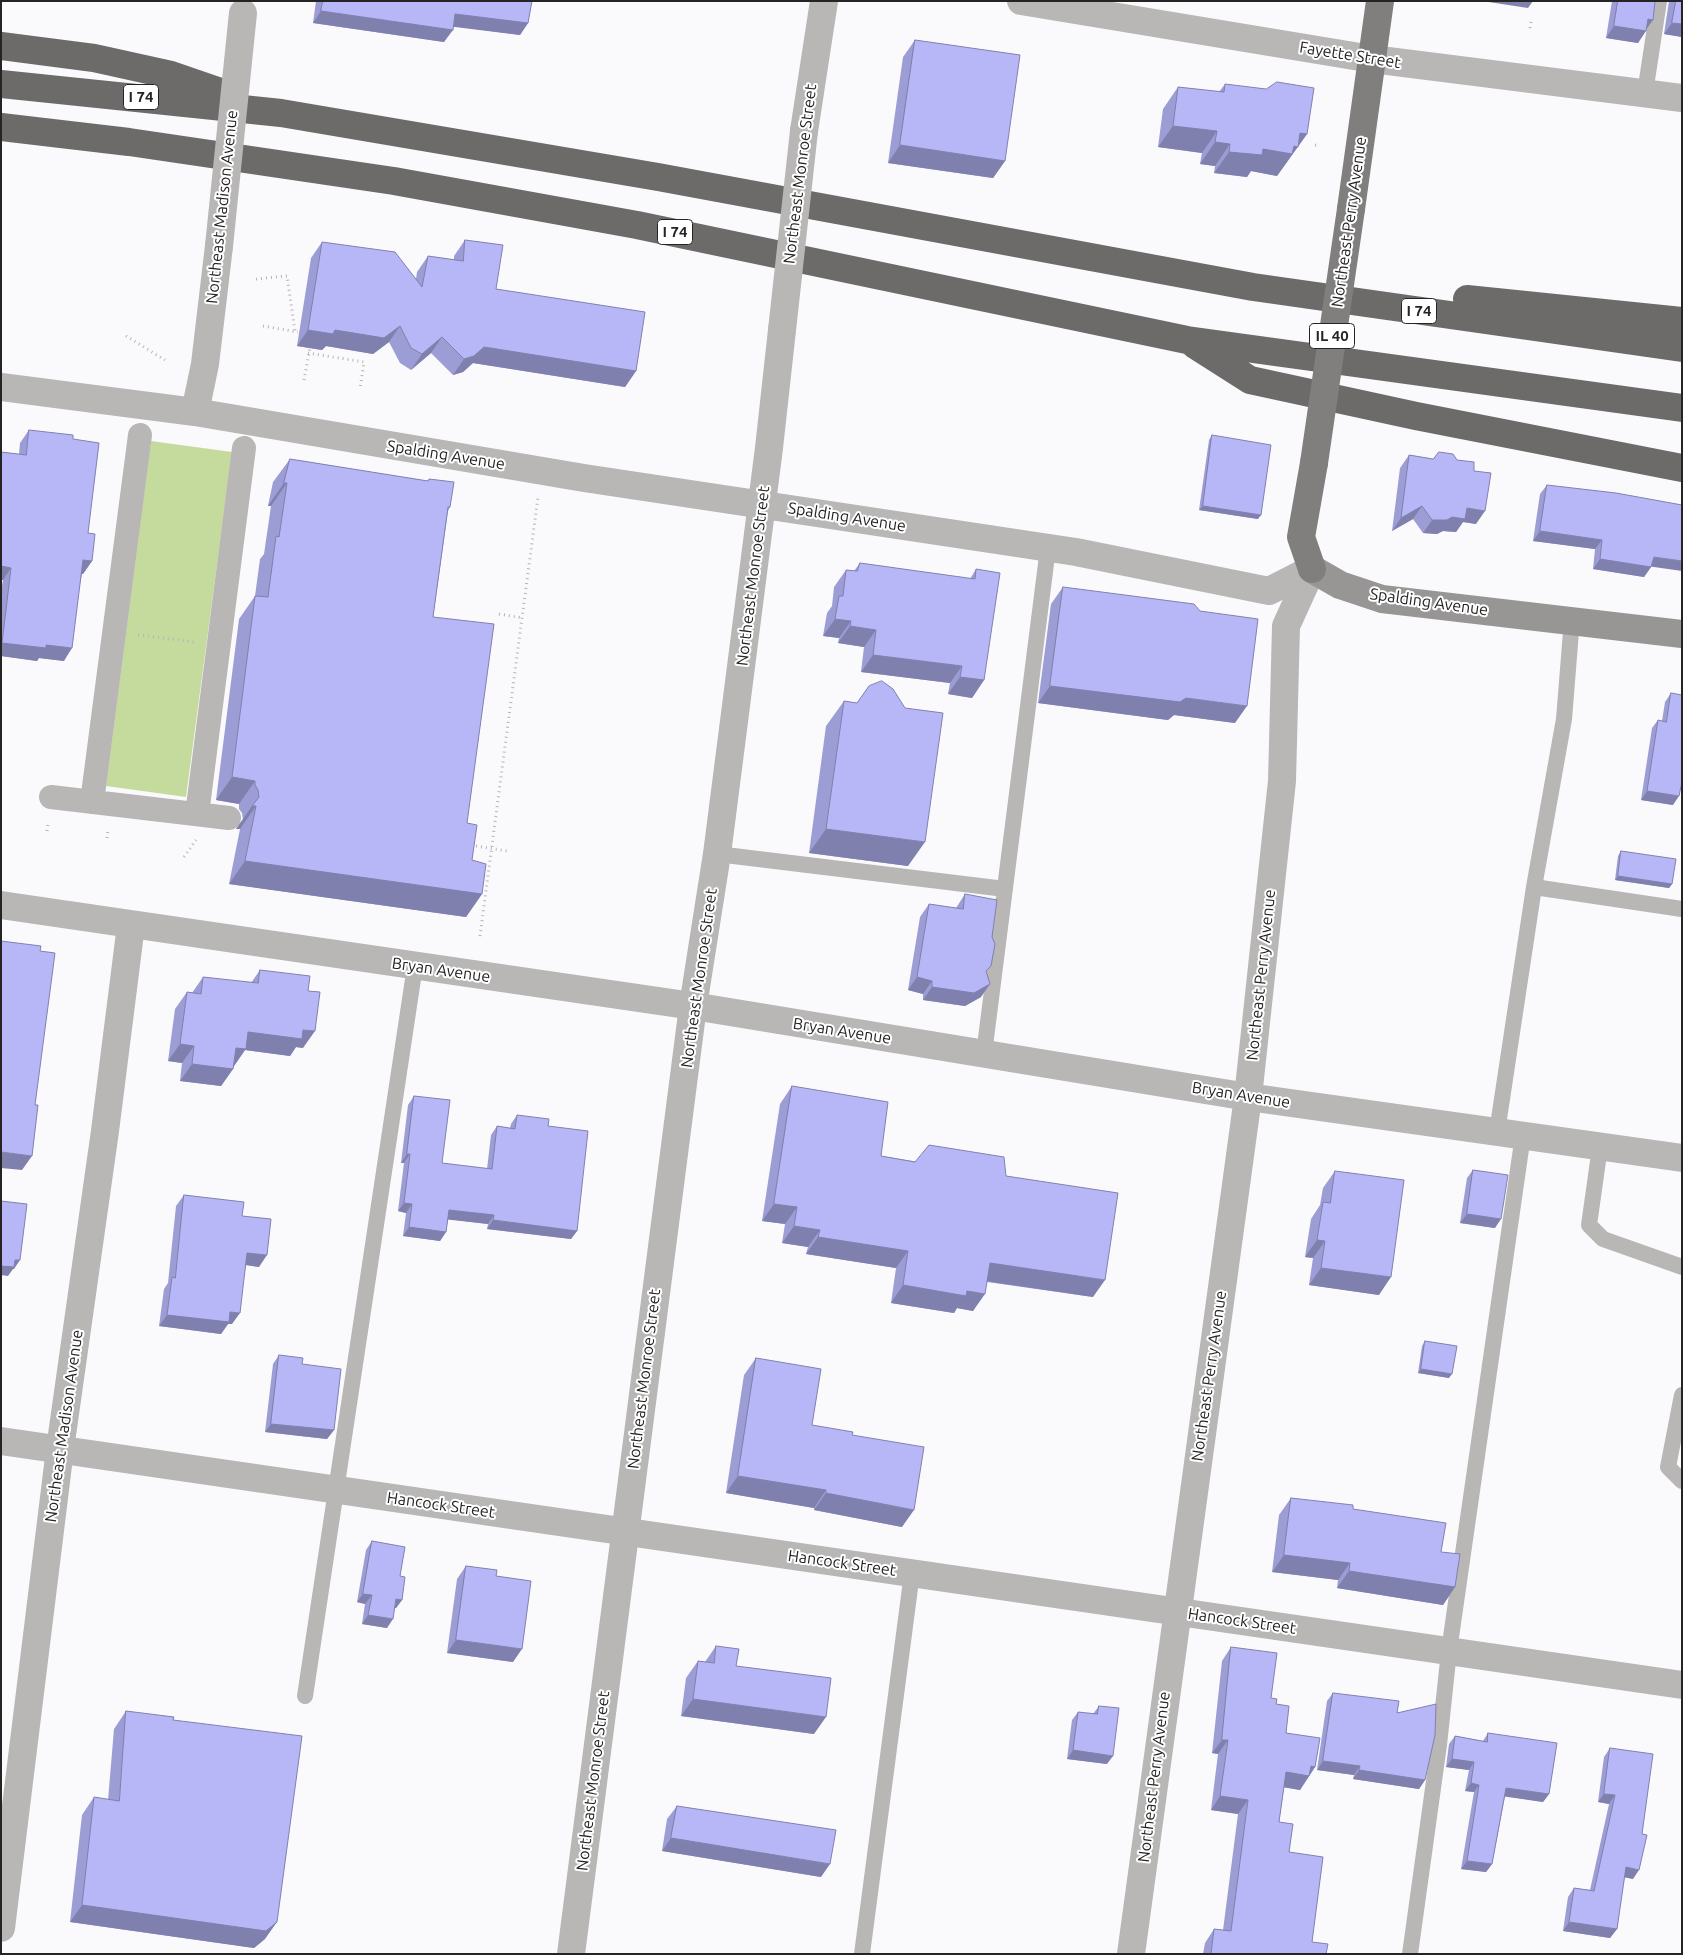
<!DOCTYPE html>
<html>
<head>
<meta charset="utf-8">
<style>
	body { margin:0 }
	#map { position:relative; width:1683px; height:1955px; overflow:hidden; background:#fafafd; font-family:Ubuntu,sans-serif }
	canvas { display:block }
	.frame { position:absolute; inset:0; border:2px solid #242425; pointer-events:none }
</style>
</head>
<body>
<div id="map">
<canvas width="1683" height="1955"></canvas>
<div class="frame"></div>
</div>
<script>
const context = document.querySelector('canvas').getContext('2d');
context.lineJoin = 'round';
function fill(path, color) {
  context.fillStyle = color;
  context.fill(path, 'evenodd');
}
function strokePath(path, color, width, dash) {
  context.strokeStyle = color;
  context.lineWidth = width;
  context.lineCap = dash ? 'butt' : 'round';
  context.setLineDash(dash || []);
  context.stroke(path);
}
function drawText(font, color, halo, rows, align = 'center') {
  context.font = font + ' Ubuntu,sans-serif';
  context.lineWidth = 4;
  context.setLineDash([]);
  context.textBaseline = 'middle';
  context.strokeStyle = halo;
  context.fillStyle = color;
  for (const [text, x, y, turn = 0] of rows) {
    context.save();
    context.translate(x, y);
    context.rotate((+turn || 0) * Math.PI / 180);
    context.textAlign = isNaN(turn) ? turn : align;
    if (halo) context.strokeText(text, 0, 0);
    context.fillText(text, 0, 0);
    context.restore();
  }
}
fill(new Path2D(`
	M151,441l81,11 -46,345 -80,-11z`), '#c5db9e');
strokePath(new Path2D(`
	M1530,28l1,-6
	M1315,145l5,1
	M256,279l31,-3 8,55
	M263,326l35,6
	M126,336l39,24
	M308,353l56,9 -4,27
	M304,380l6,-32
	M499,614l24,4
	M138,635l56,7
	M47,831l1,-8
	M107,838l1,-8
	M476,846l31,5
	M184,857l12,-17
	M480,936l58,-439`), '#b5b5b8', 3, [1, 4]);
strokePath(new Path2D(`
	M1645,93l14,-92
	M717,854l288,35
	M1534,887l148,22
	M984,1054l64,-506
	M1497,1132l37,-245 30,-168 8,-100
	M1600,1147l-11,78 14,14 79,28
	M1682,1395l-14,72 14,14
	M305,1696l110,-730
	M862,1954l50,-381
	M1410,1954l29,-209 10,-94 74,-516`), '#b8b7b6', 16);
strokePath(new Path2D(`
	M51,797l178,21
	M92,802l48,-367
	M197,814l47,-366`), '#b8b7b6', 24);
strokePath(new Path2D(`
	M1,905l692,101 555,91 434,61
	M1,1441l1681,244
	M1,1928l59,-479 45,-318 26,-206
	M1131,1954l117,-857 34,-316 4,-155 26,-57`), '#b8b7b6', 28);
strokePath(new Path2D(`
	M1021,1l351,58 310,39
	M804,131l20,-130
	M1,387l194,25 389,66 492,74 193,39 43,-22
	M195,412l10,-48 14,-118
	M571,1954l122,-948 24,-152 52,-406 13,-118`), '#b8b7b6', 28);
strokePath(new Path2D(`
	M1312,569l28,16 42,14 300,35`), '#989695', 28);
strokePath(new Path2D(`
	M1351,209l29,-208
	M1312,569l-11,-32 13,-74`), '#817e7e', 28);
strokePath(new Path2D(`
	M1,46l93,12 77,17 61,21
	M1,84l280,29 377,64 595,110 429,61
	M1,127l128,15 265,39 243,44 550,115 495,68
	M1467,299l215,22
	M1195,345l55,35 166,36 266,52`), '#6d6a6a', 28);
strokePath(new Path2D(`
	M219,246l24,-233
	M782,330l22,-199`), '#b8b7b6', 28);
strokePath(new Path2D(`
	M1314,463l37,-254`), '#817e7e', 28);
fill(new Path2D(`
	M316,1h216l-4,22 -8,12 -67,-9 -9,16 -131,-19z
	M1612,1h43l-8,27 -9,15 -32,-5z
	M1669,1h13v36l-18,-3z
	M915,40l90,121 -12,17 -105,-15 15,-106z
	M1225,84l82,50 -30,42 -26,-5 -4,6 -33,-4 1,-7 -15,-2 2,-11 -44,-6 5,-38 15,-22 41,5z
	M465,240l31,49 140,82 -11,16 -152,-24 -10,9 -10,3 -22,-22 -20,17 -11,-7 -11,-21 -16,12 -47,-8 -4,4 -25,-4 14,-88 11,-16 94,37 1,-7 11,-16 26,4v-4z
	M29,430l44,9 15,94 4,28 -9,13h-1l-18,87 -25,-3 -2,3 -36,-5v-65l2,-11h-2v-128l18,2 1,-11z
	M1212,435l46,84 -59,-9 10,-70z
	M1409,455l24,4 24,1 17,11 2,53 -13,-2 -7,10 -13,-1 -6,3 -14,-1 -10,-14 -21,12 8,-63z
	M290,459l137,22 2,-2 21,28 -2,4 -15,106 34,206 5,37 10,34 -16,23 -237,-33 11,-55h-4l7,-9 -1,-7 -3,-4v-5l-23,-4 23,-181 16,-23 5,-37 4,-5 7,-48h-3l5,-24z
	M1547,485l104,82 -7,10 -51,-8 2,-20 -62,-8 7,-47z
	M860,563l110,16 6,-10 8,111 -12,18 -24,-4 2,-11 -89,-11 3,-25 -26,-4 1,-5 -16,-2 4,-23 5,-7 2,-19 12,-17 8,1z
	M1063,587l172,136 -61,-8 -6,5 -130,-17 13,-99z
	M869,686l39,180 -99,-13 17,-127 18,-25 13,2z
	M1671,693l2,112 -32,-5 11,-72 6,-8 4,1 3,-19z
	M1621,851l51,33 -3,4 -54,-8 3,-24z
	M965,894l16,103 -16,9 -42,-6v-6l-15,-4 12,-73 9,-13 27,4z
	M260,970l43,78 -7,-1 -6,9 -45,-6 -11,16 -1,3 -12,17 -41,-5 2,-18 -14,-2 7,-52 12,-17 5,1 11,-16 48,6z
	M792,1086l89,70 125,20 87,121 -106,-15 -14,29 -16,-3 -3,5 -63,-10 5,-35 -90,-14 2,-7 -26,-4 3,-19 -23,-3 18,-117z
	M414,1096l28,67 45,6 4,-34 6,-9 13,2 1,-4 6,-9 31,11 29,105 -6,8 -84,-10 1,-5 -40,-5 -2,13 -6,9 -37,-5 3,-23 -8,-2 6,-48h-3l7,-58z
	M1473,1170l22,58 -35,-5 7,-45z
	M1335,1171l44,124 -70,-10 4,-27 -8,-1 6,-38 9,-14 3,-17z
	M184,1195l58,21 17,51 -13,-2 -14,59h-4l-7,10 -62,-8 5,-37 4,-6 8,-77z
	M1425,1341l24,37 -31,-5 4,-27z
	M279,1355l23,9 32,66 -7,9 -62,-7 8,-68z
	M756,1358l56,67 40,10 50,92 -88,-17v-2l-88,-15 18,-118z
	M1291,1498l62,11 88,43 14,35 -12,18 -106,-17 1,-8 -66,-8 7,-57z
	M372,1541l28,35 2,24 -6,8h-2l-7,20 -25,-4 3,-20 -8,-2 9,-52z
	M466,1566l30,10 17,86 -66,-9 10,-74z
	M716,1646l20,20 78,68 -133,-18 5,-38 12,-17 7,1z
	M1231,1647l45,57 10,29 29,34 -15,23 -16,-3 -5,35 10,30 23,90 14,12h-123l2,-11 9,-14 9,1 15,-116 -27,-4 7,-56 -6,-1 10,-92z
	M1333,1693l64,20 28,67 -6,9 -66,-10 1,-4 -37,-5 10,-69z
	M1099,1706l8,58 -40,-5 5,-39 6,-8 15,2z
	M126,1711l47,9 92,219 -11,9 -184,-26 12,-107 12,-18 14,3 6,-71z
	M1488,1733l61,61 -6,8 -38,-6 -13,68 -6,8 -25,-3 13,-77 -9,-1 4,-21 -23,-3 3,-23 6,-8 28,5z
	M1610,1748l23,131 -9,-2 -7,52 -7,9 -47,-7 5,-34 6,-9 16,2 19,-86 -11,-2 6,-45z
	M677,1806l144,71 -159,-26 5,-32z`), '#9d9dd5');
fill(new Path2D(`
	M1482,1h51l-5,7z
	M321,11l132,19 -9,12 -131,-19z
	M455,14l73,9 -8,12 -73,-9z
	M1648,19l5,1 -8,11h1l-8,12 -32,-5 8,-12z
	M1672,23l10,1v13l-18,-3z
	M1173,126l44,5 -15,22 -44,-6z
	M1300,133l7,1 -30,42 -26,-5 -4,6 -33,-4 15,-21 34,-3z
	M1215,142l15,2 -15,22 -15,-2z
	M900,145l105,16 -12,17 -105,-15z
	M400,326l-11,16 -16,12 -47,-8 -4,4 -25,-4 11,-16h27z
	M442,337l-11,16 -20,17 11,-16z
	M484,347l152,24 -11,16 -152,-24 -10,9 -10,3 11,-16z
	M284,483h3l-16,23h-3z
	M1203,506l58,9 -3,4 -59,-9z
	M1422,506l-9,13 -21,12 9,-13z
	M1467,508l18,3 -9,13 -13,-2 -7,10 -13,-1 -6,3 -14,-1 9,-13z
	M1540,531l62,9 -7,9 -62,-8z
	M1654,557l28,4v10l-35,-5z
	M1600,559l51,8 -7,10 -51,-8z
	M83,560l9,1 -9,13 -8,-1z
	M1,566l10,2 -8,12h-2z
	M835,619l16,2 -12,17 -16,-2z
	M850,626l26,4 -12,17 -26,-4z
	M2,643l44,2 26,3 -8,13 -25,-3 -2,3 -36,-5v-12z
	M873,655l89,11 -12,17 -89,-11z
	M960,677l24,3 -12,18 -24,-4z
	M1050,686l136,12 61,8 -12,17 -61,-8 -6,5 -130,-17z
	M232,777l23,4 -16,23 -23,-4z
	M1647,791l32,5 -6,9 -32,-5z
	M252,806h4l-16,23h-4z
	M826,829l99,13 -17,24 -99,-13z
	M245,861l237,33 -16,23 -237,-33z
	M1618,876l54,8 -3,4 -54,-8z
	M917,977l15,4 -9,13 -15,-4z
	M990,984l-9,13 -16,9 -42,-6 9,-13z
	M303,1030l12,1 -12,17 -7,-1 -6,9 -45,-6 -11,16 -10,-1 24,-33z
	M180,1044l14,2 -12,17 -14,-2z
	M192,1064l41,5 -12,17 -41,-5z
	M1,1152l31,4 -10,14 -21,-2z
	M407,1154h3l-6,9h-3z
	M404,1203l8,1 -6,9 -8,-2z
	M774,1204l23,3 -12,17 -23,-3z
	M449,1210l45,5 -6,9 -45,-5z
	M1467,1214l34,5 -6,9 -35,-5z
	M493,1220l84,11 -6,8 -84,-10z
	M794,1226l26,4 -12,17 -26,-4z
	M409,1227l37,5 -6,9 -37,-5z
	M818,1237l90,14 -12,17 -90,-14z
	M1317,1240l8,1 -12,17 -8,-1z
	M247,1253l20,2 -8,12 -20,-3z
	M15,1260h5l-6,9h-1l-5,7 -7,-1v-9z
	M990,1263l115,17 -12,17 -115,-17z
	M1321,1268l70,9 -12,18 -70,-10z
	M903,1285l64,6 18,3 -12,17 -16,-3 -3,5 -63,-10z
	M230,1312l10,1 -8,11h-4l-7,10 -62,-8 8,-11z
	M1421,1369l31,5 -3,4 -31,-5z
	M271,1424l63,6 -7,9 -62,-7z
	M738,1476l88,14 -12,18 -88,-15z
	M826,1493l88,17 -12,17 -88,-17z
	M1284,1555l66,8 -12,17 -66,-8z
	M1349,1571l106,16 -12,18 -106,-17z
	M363,1594l9,1 -7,9 -8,-2z
	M396,1599l6,1 -6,8h-6z
	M368,1615l25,4 -6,9 -25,-4z
	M456,1640l66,9 -9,13 -66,-9z
	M693,1699l133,18 -12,17 -133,-18z
	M1222,1740h6l-10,14 -6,-1z
	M1073,1750l40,6 -6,8 -40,-5z
	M1452,1759l22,3 -5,8 -23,-3z
	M1323,1761l37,5 -6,9 -37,-5z
	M1311,1766l4,1 -15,23 -24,-4 10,-14z
	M1359,1770l66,10 -6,9 -66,-10z
	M1471,1783l8,2 -5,7 -9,-1z
	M1506,1788l43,6 -6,8 -42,-6z
	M1604,1794l11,1 -6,9 -11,-2z
	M1220,1796l28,4 -10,14 -27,-4z
	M671,1838l159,26 -9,13 -159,-26z
	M1467,1861l25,3 -6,8 -25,-3z
	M1626,1867l13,3 -6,9 -14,-3z
	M82,1905l195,17 -12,17 -11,9 -184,-26z
	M1569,1922l48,7 -7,9 -47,-7z`), '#8080ae');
const building = new Path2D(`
	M323,1h209l-4,22 -73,-9 -2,16 -132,-19z
	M1618,1h37l-2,19 -5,-1 -2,12 -32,-5z
	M1676,1h6v23l-10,-1z
	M915,40l105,15 -15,106 -105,-16z
	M1277,82l37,6 -7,46 -7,-1 -2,14 -4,-1 -2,8 -29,-5 -1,6 -33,-3 1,-8 -15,-2 2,-11 -44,-5 5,-39 46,5 1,-8 41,5z
	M465,240l38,5 -7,44 149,23 -9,59 -152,-24 -10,9 -10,3 -22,-22 -20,17 -11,-6 -11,-22 -16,12 -49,-8 -2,4 -25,-4 14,-88 73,10 27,35 6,-31 35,5z
	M29,430l44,5v4l26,4 -11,90 7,1 -3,27 -9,-1 -11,88 -26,-3v3l-44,-5 9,-75 -10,-2v-114l25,3z
	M1212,435l59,10 -10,70 -58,-9z
	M1439,452l14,2 4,6 17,2v9l17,2 -6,38 -18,-3 -2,11 -13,-2 -5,3h-15l-10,-14 -21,12 8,-63 24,4z
	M290,459l138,22 1,-2 25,3 -4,25h-2l-15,110 61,7 -27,199 10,2 -5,35 14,4 -4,30 -237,-33 11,-55h-4l7,-9 -1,-7 -3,-5v-4l-23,-4 23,-181 13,1 8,-61 3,1 8,-54h-3z
	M1547,485l69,8 66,12v56l-28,-4 -3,10 -51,-8 2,-19 -62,-9z
	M860,563l115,16 1,-10 24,4 -16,107 -24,-3 2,-11 -89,-11 3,-25 -26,-4 1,-5 -16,-2 4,-23h4l3,-26 11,1z
	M1063,587l131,17 6,7 58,8 -11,87 -61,-8 -6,4 -130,-16z
	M882,681l11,8 12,19 38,5 -18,129 -99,-13 18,-128 13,2 12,-17z
	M1671,693l11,2v87l-3,14 -32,-5 11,-71 8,2z
	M1621,851l55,8 -4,25 -54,-8z
	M965,894l32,6 -5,37 3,7 -4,22 -5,5 4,13 -16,9 -42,-6v-6l-15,-4 12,-73 34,5z
	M1,941l40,5 -1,5 15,2 -20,152h3l-6,51 -31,-4z
	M260,970l50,6 -2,15 12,1 -5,39 -12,-1 -1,9 -54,-7 -2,17 -10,-1 -3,21 -41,-5 2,-18 -14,-2 7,-52 14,2 2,-17 55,6z
	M792,1086l96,16 -7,54 34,6 14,-17 75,12 2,19 112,17 -13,87 -115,-17 -5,31 -18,-3 -1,5 -63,-11 5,-34 -90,-14 2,-7 -26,-4 3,-19 -23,-3z
	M414,1096l36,4 -8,63 50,6 5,-43 18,3 2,-14 32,4 -1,7 40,5 -11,100 -84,-11 1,-5 -45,-5 -3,22 -37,-5 3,-23 -8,-1 6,-49h-3z
	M1473,1170l35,5 -7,44 -34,-5z
	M1335,1171l69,9 -13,97 -70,-9 4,-27 -8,-1 6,-38 7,1z
	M184,1195l60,7 -2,14 29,3 -4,36 -20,-2 -7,60 -10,-1 -1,10 -62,-7 5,-38 3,1z
	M1,1201l26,3 -7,56h-5l-1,7 -13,-1z
	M1425,1341l32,5 -5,28 -31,-5z
	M279,1355l24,3 -1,6 39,5 -7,61 -63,-6z
	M756,1358l65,11 -9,56 41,7 -1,3 72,12 -10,63 -88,-17v-3l-88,-14z
	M1291,1498l62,7v4l93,14 -5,29 19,2 -5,33 -106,-16 1,-8 -66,-8z
	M372,1541l33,6 -5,29 5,1 -3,23 -6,-1 -3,20 -25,-4 4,-20 -9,-1z
	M466,1566l31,4 -1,6 35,5 -9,68 -66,-9z
	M716,1646l23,3 -3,17 95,12 -5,39 -133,-18 5,-38 16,2z
	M1231,1647l46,6 -6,45 6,1 -1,5 13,2 -3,27 34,5 -5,29 -4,-1 -2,10 -23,-4 -7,50 14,2 -4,28 34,5 -11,85 16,2 -2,10h-115l3,-25 17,2 17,-131 -28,-4 8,-56h-6z
	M1333,1693l66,8 -2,12 39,-9 -1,31 -10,45 -66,-10 1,-4 -37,-5z
	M1099,1706l20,2 -6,48 -40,-6 5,-38 19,2z
	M126,1711l48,6 -1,3 129,16 -25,186 -11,9 -184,-26 12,-108 25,4z
	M1488,1733l69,10 -8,51 -43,-6 -14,76 -25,-3 12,-76 -8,-2 3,-21 -22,-3 3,-23 32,6z
	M1610,1748l43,6 -11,80 5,1 -8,35 -13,-3 -9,62 -48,-7 5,-34 20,3 21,-96 -11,-1z
	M677,1806l159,24 -6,34 -159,-26z`);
fill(building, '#b7b7f8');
strokePath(building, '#8080ae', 1);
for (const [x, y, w] of [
	[141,97,35],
	[675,232,35],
	[1419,311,35],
	[1332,336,45]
]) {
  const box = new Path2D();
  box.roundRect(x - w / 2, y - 12.5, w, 25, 4);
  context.fillStyle = '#fff';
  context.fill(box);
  strokePath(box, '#242425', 1);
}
drawText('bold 15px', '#242425', null, [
	["I 74",141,97],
	["I 74",675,232],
	["I 74",1419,311],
	["IL 40",1332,336]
]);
drawText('16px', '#242425', '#fff', [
	["Fayette Street",1350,55,9],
	["Northeast Monroe Street",800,174,-83],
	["Northeast Madison Avenue",222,207,-84],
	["Northeast Perry Avenue",1349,222,-82],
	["Spalding Avenue",446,455,9],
	["Spalding Avenue",847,517,9],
	["Northeast Monroe Street",753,576,-83],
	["Spalding Avenue",1429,602,8],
	["Bryan Avenue",441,970,8],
	["Northeast Perry Avenue",1261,975,-84],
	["Northeast Monroe Street",699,978,-82],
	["Bryan Avenue",842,1031,9],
	["Bryan Avenue",1241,1095,9],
	["Northeast Perry Avenue",1209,1376,-82],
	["Northeast Monroe Street",644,1379,-83],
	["Northeast Madison Avenue",64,1426,-82],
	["Hancock Street",441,1505,8],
	["Hancock Street",842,1563,8],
	["Hancock Street",1242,1621,8],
	["Northeast Perry Avenue",1154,1777,-83],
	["Northeast Monroe Street",593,1781,-83]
]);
</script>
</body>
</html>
